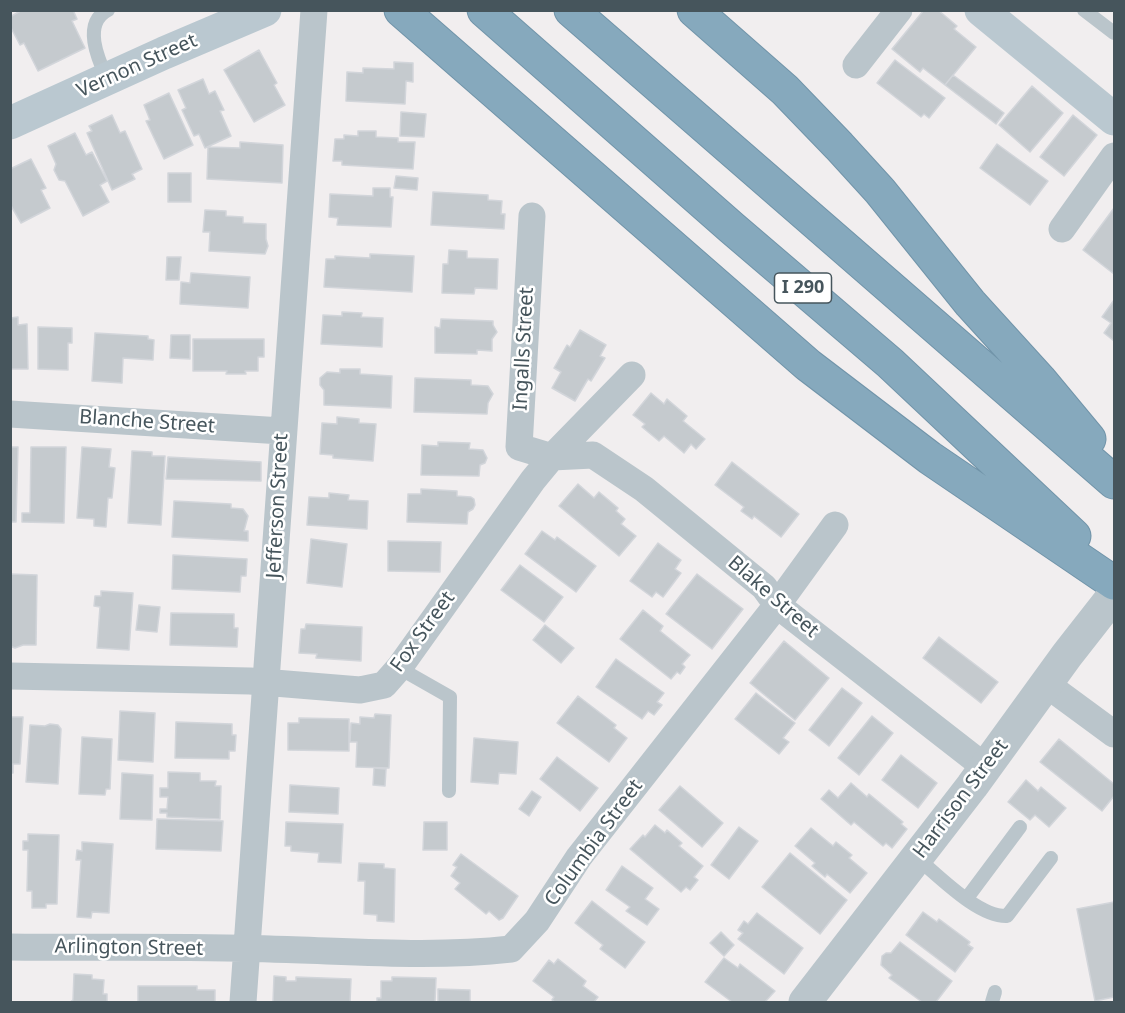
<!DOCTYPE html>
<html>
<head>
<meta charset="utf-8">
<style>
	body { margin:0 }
	#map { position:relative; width:1125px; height:1013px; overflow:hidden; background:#f1eeef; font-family:"Noto Sans",sans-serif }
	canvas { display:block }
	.frame { position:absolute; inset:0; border:12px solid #46555c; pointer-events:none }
</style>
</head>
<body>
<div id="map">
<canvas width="1125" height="1013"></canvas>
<div class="frame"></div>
</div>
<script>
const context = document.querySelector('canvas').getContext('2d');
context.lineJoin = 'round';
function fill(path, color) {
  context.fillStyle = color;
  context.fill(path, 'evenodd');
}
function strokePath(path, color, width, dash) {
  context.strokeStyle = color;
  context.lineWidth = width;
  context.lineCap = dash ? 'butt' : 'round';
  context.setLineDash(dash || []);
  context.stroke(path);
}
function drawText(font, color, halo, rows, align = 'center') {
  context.font = font + ' "Noto Sans",sans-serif';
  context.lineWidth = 5;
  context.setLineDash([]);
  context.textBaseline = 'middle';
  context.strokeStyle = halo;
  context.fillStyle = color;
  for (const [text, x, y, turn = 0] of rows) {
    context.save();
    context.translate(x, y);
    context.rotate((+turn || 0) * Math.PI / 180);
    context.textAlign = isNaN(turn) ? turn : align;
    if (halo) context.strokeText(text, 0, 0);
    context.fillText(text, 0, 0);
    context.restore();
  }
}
const building = new Path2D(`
	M22,10h51l4,9 -5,2 13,27 -47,23 -14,-28 -4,2 -10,-19v-9z
	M924,10h14l19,16 -3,3 22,18 -31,38 -22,-17 -3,4 -28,-23z
	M259,50l18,33 -3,2 11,20 -31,17 -30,-52z
	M895,60l50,38 -16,20 -5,-4 -3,3 -44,-34z
	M394,62l19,1v19l-7,-1 -1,23 -59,-3 1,-29 16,1v-5l31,1z
	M953,75l51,38 -8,11 -51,-39z
	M203,79l6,15 6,-3 9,19 -4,1 11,25 -26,12 -6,-14 -5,2 -12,-26 4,-2 -8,-18z
	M1032,86l31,27 -33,39 -31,-27z
	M169,93l24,52 -29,14 -18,-38 4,-1 -6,-15z
	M401,112l25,2 -2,23 -24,-1z
	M112,115l8,18 5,-2 17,38 -10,5 3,5 -23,11 -25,-57 5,-2 -3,-5z
	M1073,115l24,20 -33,41 -24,-19z
	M358,131h18v6l22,1v4h17l-2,27 -71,-4v-4h-9l2,-22h9v-4l14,1z
	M75,133l11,22 6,-3 15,29 -7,4 9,17 -26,14 -18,-35 -6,-1 -5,-10 2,-6 -8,-18z
	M240,142l43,3 -1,38 -75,-4 1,-32 32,1z
	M997,144l51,37 -18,24 -50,-37z
	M31,159l15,29 -5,2 9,18 -29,15 -11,-19v-35z
	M168,173h23v29h-23z
	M396,176l22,2 -1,12 -23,-2z
	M373,188h17v9h3l-2,30 -54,-2 1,-7 -9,-1 1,-23 43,2z
	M433,192l55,3v5l14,1 -1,13h4l-1,15 -73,-4z
	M1114,208v66l-31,-24z
	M205,210l21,1v5l17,1v6l23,1v15l2,7 -3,8 -56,-3 1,-19h-7z
	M449,250l18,1v7l31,1 -1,30 -22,-1 -1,6 -32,-1 1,-29h5z
	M370,254l44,2 -2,36 -88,-5 2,-28h9v-3l35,2z
	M167,257h14l-2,23h-13z
	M191,273l59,4 -2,31 -68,-4 1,-22 9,1z
	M1114,300v41l-10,-8 7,-10 -9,-6z
	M342,312l20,1 -1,4 22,1 -1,29 -61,-3 2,-29 19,1z
	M18,317v8l9,-1 1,45h-18v-51z
	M441,319l52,2v4l4,7 -5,7v12l-15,-1v4l-42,-1v-26l5,1z
	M38,327l34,1v15h-4v27l-30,-1z
	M580,330l26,15 -6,11 5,2 -14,23 -3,-2 -13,22 -23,-13 9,-16 -7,-4 13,-23 3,2z
	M95,333l53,3v3l6,1 -1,20 -30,-2 -1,25 -30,-2z
	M171,335h19v24l-20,-1z
	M193,339h71v18h-6v14h-13l1,3h-20l1,-3h-34z
	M340,369h20v5l32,2 -1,32 -67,-3v-15l-4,-5v-7l7,-6 13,1z
	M415,378l56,2v5l17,1 5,8 -5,9 -1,11 -73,-2z
	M651,393l13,11 3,-5 20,17 -4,5 22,18 -9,10 -5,-5 -7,9 -20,-17 -5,5 -17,-14 3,-3 -12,-9z
	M337,417l22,2v4l17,1 -3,37 -40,-3v-3l-13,-1 2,-31 15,1z
	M438,442l32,1 -1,6 14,1 4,8 -2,5 -5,2 -1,11 -58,-1 1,-30 16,1z
	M10,447h8l-2,75h-6z
	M31,447h35l-2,76 -42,-1v-9h8z
	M82,447l29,2 -2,18 6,1 -3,30h-4l-2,29 -12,-1v-7l-17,-1z
	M132,451l20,1v4h13l-4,69 -33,-2z
	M168,457l93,5v19l-95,-2z
	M732,462l67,52 -18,23 -27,-21 -2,3 -11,-8 3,-4 -29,-22z
	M578,484l16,14 5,-6 19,16 -2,3 9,8 -4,5 15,12 -17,20 -60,-50z
	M421,489l36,2v5l14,1 3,2 1,6 -2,4 -5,3 -1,12 -60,-2 1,-28h13z
	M329,493l20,2 -1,5 20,1 -1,28 -60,-4 2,-28 20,1z
	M174,501l57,3v4l12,1 5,7 -4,15h4v10l-76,-4z
	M542,531l13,9 2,-3 39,29 -20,26 -51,-38z
	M311,539l36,5 -5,43 -35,-4z
	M388,541l53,1 -1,30 -52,-1z
	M658,543l23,17 -6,9 6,4 -18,24 -7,-5 -4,5 -22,-16z
	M173,555l74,4 -1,17h-5l-1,16 -68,-3z
	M520,565l43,32 -19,25 -43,-32z
	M10,574l27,1 -1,70h-13l-8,3 -5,-2z
	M697,574l46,35 -31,40 -46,-35z
	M101,591l32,2 -4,57 -32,-2 3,-41 -6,-1 1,-10h6z
	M139,605l21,2 -3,25 -21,-2z
	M643,610l20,16 -3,5 30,24 -8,9 3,3 -5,7 -3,-2 -6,7 -51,-40z
	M171,613l63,1v14h4l-1,19 -67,-2z
	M306,624l56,3 -1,34 -45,-3 1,-4 -18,-1 2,-24h4z
	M545,625l29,23 -13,15 -28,-23z
	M939,637l59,45 -17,21 -58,-45z
	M784,641l45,37 -34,42 -45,-37z
	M616,659l48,34 -7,9 5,3 -8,10 -6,-4 -6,8 -46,-32z
	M842,688l20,15 -33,43 -20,-16z
	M756,693l39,30 -12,15 6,4 -10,12 -44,-35z
	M578,696l38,29 -2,3 13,10 -18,24 -52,-39z
	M120,711l35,2 -2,49 -35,-2z
	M375,714l16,1 -2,53 -33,-1 1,-25h-7l1,-19 9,1v-7l14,1z
	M872,716l21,17 -34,42 -21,-17z
	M10,717h13l-3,47h-7v9h-3z
	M299,718l50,1v32l-61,-1v-27h11z
	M176,722l56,2v11h4l-1,16h-6v8l-54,-1z
	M50,724l8,1 3,4 -3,55 -32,-2 4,-57 15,1z
	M82,737l30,2 -2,50h-4l-1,6 -26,-1z
	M474,738l44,4 -2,32 -17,-1 -1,11 -27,-2z
	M1059,739l55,45v12l-12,15 -62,-49z
	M901,755l36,28 -19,25 -36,-28z
	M557,757l41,31 -18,23 -40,-32z
	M374,768l12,1 -1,17 -12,-1z
	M168,772l32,1v8h16l-1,5h6l-1,33 -53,-2v-4h-7v-4h7l1,-12h-8v-9h8z
	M122,773l31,2 -1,45 -32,-1z
	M1026,780l12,11 3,-4 25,21 -17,19 -14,-12 -5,5 -22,-18z
	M851,783l16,14 2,-3 34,28 -2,2 6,5 -15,19 -6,-5 -3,3 -29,-24 -3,3 -30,-26 8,-9 9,8z
	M290,785l49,3 -1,26 -49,-2z
	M680,786l43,37 -21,24 -43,-37z
	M532,791l9,6 -12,19 -10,-7z
	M157,819l66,2 -2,30 -65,-2z
	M286,822l57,2 -2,39 -23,-1 1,-9 -28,-2v-5h-6z
	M424,822h23v28h-24z
	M655,825l10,8 2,-3 15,13 -3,3 24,20 -9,11 4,3 -8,10 -4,-3 -5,5 -51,-43 13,-14 2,2z
	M739,827l19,14 -29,38 -18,-14z
	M811,828l22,18 3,-4 16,13 -3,3 18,15 -17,20 -23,-19 -2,3 -13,-11 3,-3 -20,-17z
	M28,834l31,1 -2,69h-11v4h-14v-17h-5l1,-41h-5v-9h5z
	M82,842l31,2 -4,69 -17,-1 -1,6 -14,-1 4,-57h-5l1,-10 5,1z
	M790,853l57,47 -27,34 -58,-47z
	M461,854l57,42 -15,22 -4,2 -10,-9 -3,3 -31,-25 5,-6 -9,-7 6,-9 -4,-2z
	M359,863l25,1v4l11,1 -1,53 -17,-1v-6l-13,-1 1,-33h-7z
	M622,866l31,22 -8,11 14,10 -12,16 -21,-14 4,-4 -24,-17z
	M592,901l53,41 -20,26 -25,-19 3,-4 -28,-22z
	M1114,902v95l-19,4 -18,-92z
	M923,912l14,10 2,-3 31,23 -2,3 5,3 -18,24 -49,-37z
	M757,913l46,35 -19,26 -46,-35 5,-6 -5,-3 6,-9 4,3z
	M721,932l13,13 -10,11 -14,-13z
	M900,942l52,39 -16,21h-14l-33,-24 3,-3 -11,-10 1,-9 4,-3h5z
	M724,958l14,10 2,-4 35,27 -10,11h-33l-27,-20z
	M558,959l28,22 -3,5 15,11 -4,5h-39l-3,-2 2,-3 -21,-16 16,-21 5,4z
	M74,974l18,1v4l12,1 -1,14h4v8h-37l3,-2z
	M274,976l12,1v4h10v-4l55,2 -1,23h-77z
	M392,977l44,1 -1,24h-58v-4h4v-17h11z
	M138,986h59v4h18v12h-77z
	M438,989l32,1v12h-32z`);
fill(building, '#c5cace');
strokePath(building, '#d2d5da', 1.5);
const motorway = new Path2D(`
	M401,10l407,355 122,93 184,125
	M484,10l248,218 158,135 184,173
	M571,10l543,472
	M694,10l91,80 54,56 41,45 90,112 70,77 49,59`);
strokePath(motorway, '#7194a9', 35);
strokePath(new Path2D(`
	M1084,10l30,23
	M107,79c-9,-20 -25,-56 1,-69
	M399,668l51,29 -1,94
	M917,858c22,18 61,59 90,58l44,-58
	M967,898l53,-71
	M992,1002l3,-10`), '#bac5cb', 14);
strokePath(new Path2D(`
	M856,65l43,-55
	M532,216l-13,231 33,10 41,-2 51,34 120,98 13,18 208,162
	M1062,229l52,-73
	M10,414l272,17
	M10,676l240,5 110,9 24,-5 15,-17 134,-188 19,-23 80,-82
	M1046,684l68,50
	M10,947c87,1 174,-1 260,2 80,2 161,9 241,0l26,-28 42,-64 198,-252 58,-80
	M243,1002l71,-992`), '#bac5cb', 27);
strokePath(new Path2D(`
	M805,1002l167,-216 95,-131 47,-60`), '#bac5cb', 33);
strokePath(new Path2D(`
	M981,10l133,109
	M10,123l154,-70 101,-43`), '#bac8d0', 33);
strokePath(motorway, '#86a9bd', 33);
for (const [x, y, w] of [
	[803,288,57]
]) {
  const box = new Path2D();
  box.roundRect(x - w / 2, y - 15, w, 30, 4.5);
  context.fillStyle = '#fff';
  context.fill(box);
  strokePath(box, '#46555c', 1.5);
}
drawText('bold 18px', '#46555c', null, [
	["I 290",803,288]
]);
drawText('20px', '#46555c', '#fff', [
	["Vernon Street",137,66,-24],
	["Ingalls Street",524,349,-87],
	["Blanche Street",147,422,4],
	["Jefferson Street",278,506,-87],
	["Blake Street",773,597,41],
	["Fox Street",423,632,-54],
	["Harrison Street",961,799,-53],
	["Columbia Street",594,843,-54],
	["Arlington Street",129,948,1]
]);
</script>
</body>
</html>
